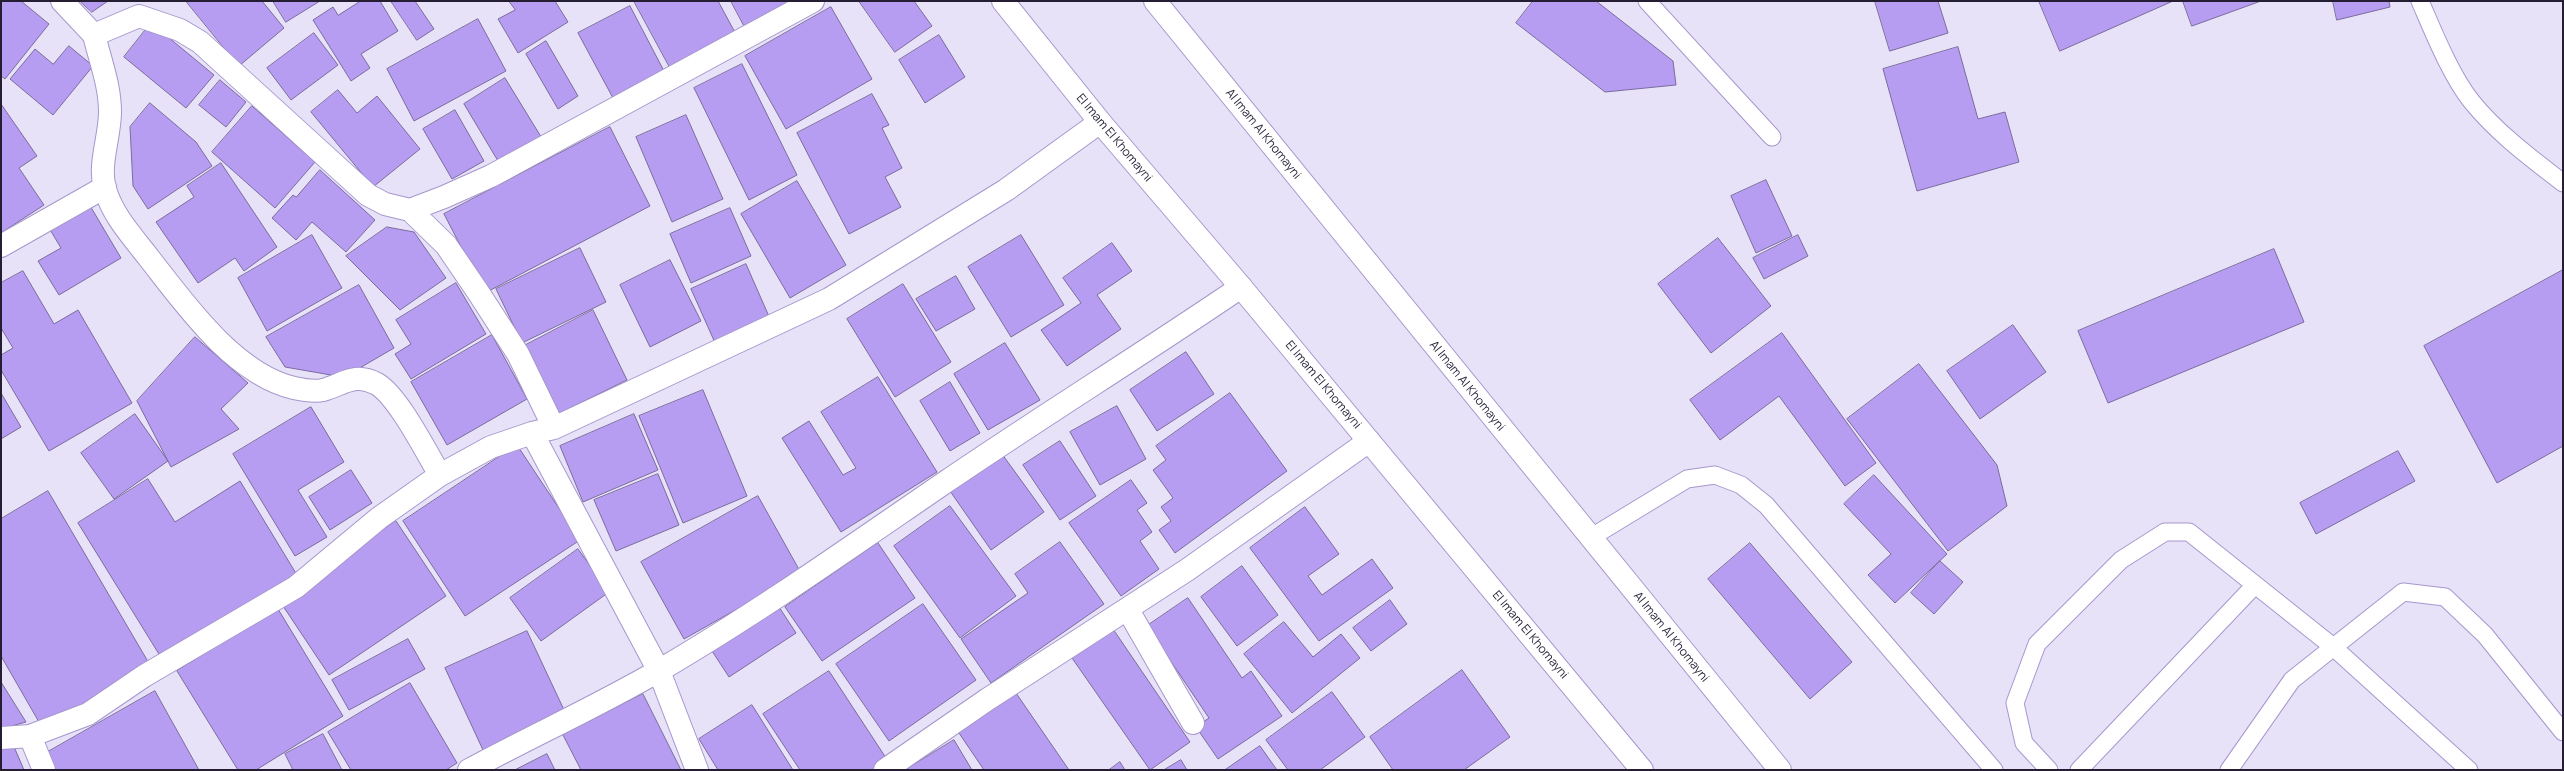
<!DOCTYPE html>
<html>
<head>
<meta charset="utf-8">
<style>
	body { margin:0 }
	#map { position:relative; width:2564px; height:771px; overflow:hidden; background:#e8e2f9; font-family:Manrope,sans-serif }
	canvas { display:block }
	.frame { position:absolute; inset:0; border:2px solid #251e33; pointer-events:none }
</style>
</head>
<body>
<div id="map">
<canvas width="2564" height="771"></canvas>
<div class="frame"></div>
</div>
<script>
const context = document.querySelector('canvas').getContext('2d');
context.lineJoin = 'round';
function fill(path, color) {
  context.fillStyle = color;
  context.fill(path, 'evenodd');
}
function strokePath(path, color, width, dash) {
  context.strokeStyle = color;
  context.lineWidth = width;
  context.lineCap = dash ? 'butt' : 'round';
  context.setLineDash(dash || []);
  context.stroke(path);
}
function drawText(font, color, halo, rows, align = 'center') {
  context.font = font + ' Manrope,sans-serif';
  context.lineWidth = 3;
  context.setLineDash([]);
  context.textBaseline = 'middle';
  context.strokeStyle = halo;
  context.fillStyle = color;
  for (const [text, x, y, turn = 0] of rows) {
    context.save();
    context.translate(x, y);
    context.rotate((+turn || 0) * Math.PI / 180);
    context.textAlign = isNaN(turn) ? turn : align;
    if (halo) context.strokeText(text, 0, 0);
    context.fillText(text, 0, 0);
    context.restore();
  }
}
const building = new Path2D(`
	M1,1h20l28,23 -44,55 -4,-3z
	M80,1h28l-16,11z
	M186,1h76l22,27 -45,38z
	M273,1h47l-34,21z
	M361,1h19l18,30 -37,23 9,14 -19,13 -38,-61 20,-13 5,8z
	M391,1h24l19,28 -17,11z
	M509,1h46l13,21 -50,31 -20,-34 17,-9z
	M634,1h84l20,37 -65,35z
	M731,1h70l-54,30z
	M859,1h55l18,25 -37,26z
	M1533,1h63l77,60 3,24 -71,7 -89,-69z
	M1875,1h63l10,32 -58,18z
	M2039,1h134l-113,50z
	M2183,1h78l-69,25z
	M2333,1h56l1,6 -53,13z
	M630,6l34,65 -51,27 -35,-65z
	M831,7l41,72 -86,50 -41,-73z
	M478,19l28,52 -92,50 -27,-52z
	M151,23l63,52 -28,33 -62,-51z
	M314,33l24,32 -47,35 -24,-32z
	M939,35l26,42 -40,26 -26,-43z
	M546,41l32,55 -20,13 -32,-55z
	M69,46l24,20 -40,49 -43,-36 25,-30 18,15z
	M1958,47l20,72 27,-7 14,50 -102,29 -34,-122z
	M742,64l55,111 -48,25 -55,-112z
	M505,78l38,62 -42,26 -37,-62z
	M220,80l26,22 -20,25 -27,-22z
	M338,90l19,23 20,-17 43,53 -47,38 -62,-75z
	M872,94l17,31 -7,3 20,40 -17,9 16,30 -52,27 -52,-101z
	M150,103l46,39 16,24 -64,43 -15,-23 -3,-59z
	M1,104l36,52 -18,12 25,37 -43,28z
	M252,106l63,56 -40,46 -63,-56z
	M455,110l29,51 -32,18 -29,-50z
	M686,115l37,84 -51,23 -36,-85z
	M610,127l40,79 -165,87 -41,-79z
	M221,163l56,84 -33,24 -9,-13 -37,25 -42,-61 38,-25 -7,-11z
	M320,170l55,50 -29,32 -34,-30 -16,18 -24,-22 21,-23 3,2z
	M1766,180l26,56 -36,17 -25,-57z
	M797,181l49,84 -56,33 -49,-84z
	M89,204l32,54 -62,37 -21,-34 23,-13 -12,-20z
	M730,208l21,48 -60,27 -21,-49z
	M387,227l27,5 32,46 -46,32 -54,-54z
	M312,235l30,53 -75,43 -29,-53z
	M1021,235l43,70 -53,32 -43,-70z
	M1798,235l10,21 -44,23 -11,-21z
	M1718,238l53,68 -60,47 -53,-69z
	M1112,243l20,28 -35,24 24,34 -54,37 -26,-36 40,-27 -18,-25z
	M580,248l26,54 -84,41 -26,-54z
	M2274,249l30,73 -196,81 -30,-72z
	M670,260l31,61 -51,26 -30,-62z
	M746,264l25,57 -55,24 -25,-56z
	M2563,270v176l-66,37 -73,-137z
	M23,271l31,53 24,-14 54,93 -83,48 -48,-81v-15l12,-7 -12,-20v-45z
	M956,276l19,33 -39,22 -20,-32z
	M456,283l30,51 -75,45 -16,-25 16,-10 -15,-24z
	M903,284l48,78 -56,35 -48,-78z
	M359,285l35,63 -36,21 -27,6 -46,-8 -19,-30z
	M593,310l34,70 -71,35 -34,-68z
	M2013,325l33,47 -66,47 -33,-48z
	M1782,333l94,130 -31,23 -66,-90 -59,44 -30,-40z
	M492,335l35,64 -80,46 -36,-63z
	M195,337l53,46 -27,26 18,20 -68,38 -34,-66z
	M1005,343l35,57 -52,30 -34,-56z
	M1186,352l28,42 -57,37 -27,-41z
	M1919,364l78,101 10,41 -59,45 -101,-132z
	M878,377l59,95 -96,60 -59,-94 27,-17 34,54 13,-7 -35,-56z
	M950,382l30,51 -30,18 -30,-50z
	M703,390l44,106 -64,27 -44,-107z
	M1,393l20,34 -20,12z
	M1230,393l57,78 -112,82 -16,-23 12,-9 -10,-14 12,-9 -20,-28 13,-10 -10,-14z
	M1117,406l29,53 -46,26 -30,-53z
	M311,407l33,55 -46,28 29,47 -32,19 -62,-102z
	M135,414l33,47 -54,38 -33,-46z
	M634,414l24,56 -75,32 -23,-56z
	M1060,441l36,55 -36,24 -37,-55z
	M517,445l63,95 -115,76 -62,-95z
	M2398,451l17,30 -99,53 -16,-31z
	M1002,454l42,58 -53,38 -41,-59z
	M351,470l21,33 -42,27 -21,-33z
	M658,474l21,51 -63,26 -22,-51z
	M1874,475l73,79 -52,49 -27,-28 23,-21 -47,-50z
	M148,479l27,43 65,-41 57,94 -135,84 -84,-136z
	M1131,480l16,23 -10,7 15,22 -12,9 19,28 -38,27 -52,-73z
	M48,491l102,174 -107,64 -42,-73v-137z
	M758,496l43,77 -117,66 -43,-77z
	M950,506l66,90 -56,42 -66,-92z
	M1305,507l34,47 -31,22 14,19 50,-36 21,29 -74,53 -69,-93z
	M396,521l50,75 -117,79 -50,-75z
	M1060,542l44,62 -113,79 -30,-44 67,-46 -13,-19z
	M878,543l37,55 -93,63 -37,-54z
	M1750,543l102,119 -42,37 -102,-120z
	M578,549l31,43 -68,49 -31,-43z
	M1940,561l23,21 -29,32 -23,-21z
	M1242,566l36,49 -41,31 -36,-49z
	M1188,598l54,80 9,-7 31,45 -64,43 -22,-32 13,-9 -62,-92z
	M1390,600l17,24 -36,27 -18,-23z
	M923,604l53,76 -87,61 -53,-77z
	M779,607l17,26 -67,44 -17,-26z
	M278,609l65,107 -87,54h-18l-61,-99z
	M1284,622l29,35 28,-23 19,24 -68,55 -48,-59z
	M1113,629l77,113 -40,28 -78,-112z
	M527,631l38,81 -82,38 -38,-82z
	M408,639l17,30 -76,41 -17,-30z
	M1462,670l48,67 -46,33h-71l-23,-33z
	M829,671l59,90 -13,9h-75l-37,-56z
	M1,682l25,40 -25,7z
	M410,683l47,80 -11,7h-95l-23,-38z
	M155,691l44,79h-144l-9,-17z
	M1332,692l33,45 -45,33h-32l-22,-30z
	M1016,693l53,77h-85l-25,-37z
	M643,694l38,76h-100l-18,-35z
	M752,705l41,65h-75l-19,-31z
	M323,734l19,36h-49l-8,-16z
	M954,740l18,30h-67z
	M12,742l12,28h-23v-23z
	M1260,746l17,24h-52z
	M547,754l8,16h-40z
	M1181,760l6,10h-23z
	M1120,762l5,8h-16z`);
fill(building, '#b79df2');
strokePath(building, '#7a6b9d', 1);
const lane = new Path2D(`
	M1647,1l125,136
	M2420,1c13,30 31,75 52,101 26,32 59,56 91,81
	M1590,538l97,-59 28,-4 26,10 25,20 228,265
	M2049,770l-25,-27 -9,-40 22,-59 84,-84 44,-28h24l143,114 137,124
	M2079,770l176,-185
	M2229,770l63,-90 111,-88 42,5 40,38 78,97`);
const street = new Path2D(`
	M62,1l32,34 45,-19 41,14 20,12 168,153 17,9 25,6 34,-13 47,-21 322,-175
	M94,35c6,25 16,50 16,77 0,25 -12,53 -5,77 8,27 27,47 44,69 36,46 85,116 145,130 9,2 20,4 29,2 21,-6 31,-18 54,-6 21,12 49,68 63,91
	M410,210l36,35 32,47 40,62 36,74
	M1,246l104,-59
	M532,433l127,238 38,99
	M1128,610l65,113
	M30,736l14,34
	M1,738l29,-2 58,-22 56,-38 152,-89 83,-69 61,-43 51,-28 41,-14 22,-5 275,-129 177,-109 94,-68
	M469,770c63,-34 129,-64 191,-100 99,-58 192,-124 287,-189 97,-66 197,-128 294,-194
	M885,770l103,-71 199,-129 182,-129`);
const highway = new Path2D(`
	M1003,1l97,121 141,165 401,483
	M1155,1l625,769`);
strokePath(lane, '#a697cd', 19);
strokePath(street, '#a697cd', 24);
strokePath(highway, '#a697cd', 24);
strokePath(lane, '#fff', 17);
strokePath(street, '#fff', 22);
strokePath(highway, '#fff', 22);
drawText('12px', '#251e33', '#fff', [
	["Al Imam Al Khomayni",1263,134,51],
	["El Imam El Khomayni",1114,138,50],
	["El Imam El Khomayni",1323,385,50],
	["Al Imam Al Khomayni",1467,386,51],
	["El Imam El Khomayni",1530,635,50],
	["Al Imam Al Khomayni",1671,637,51]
]);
</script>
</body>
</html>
